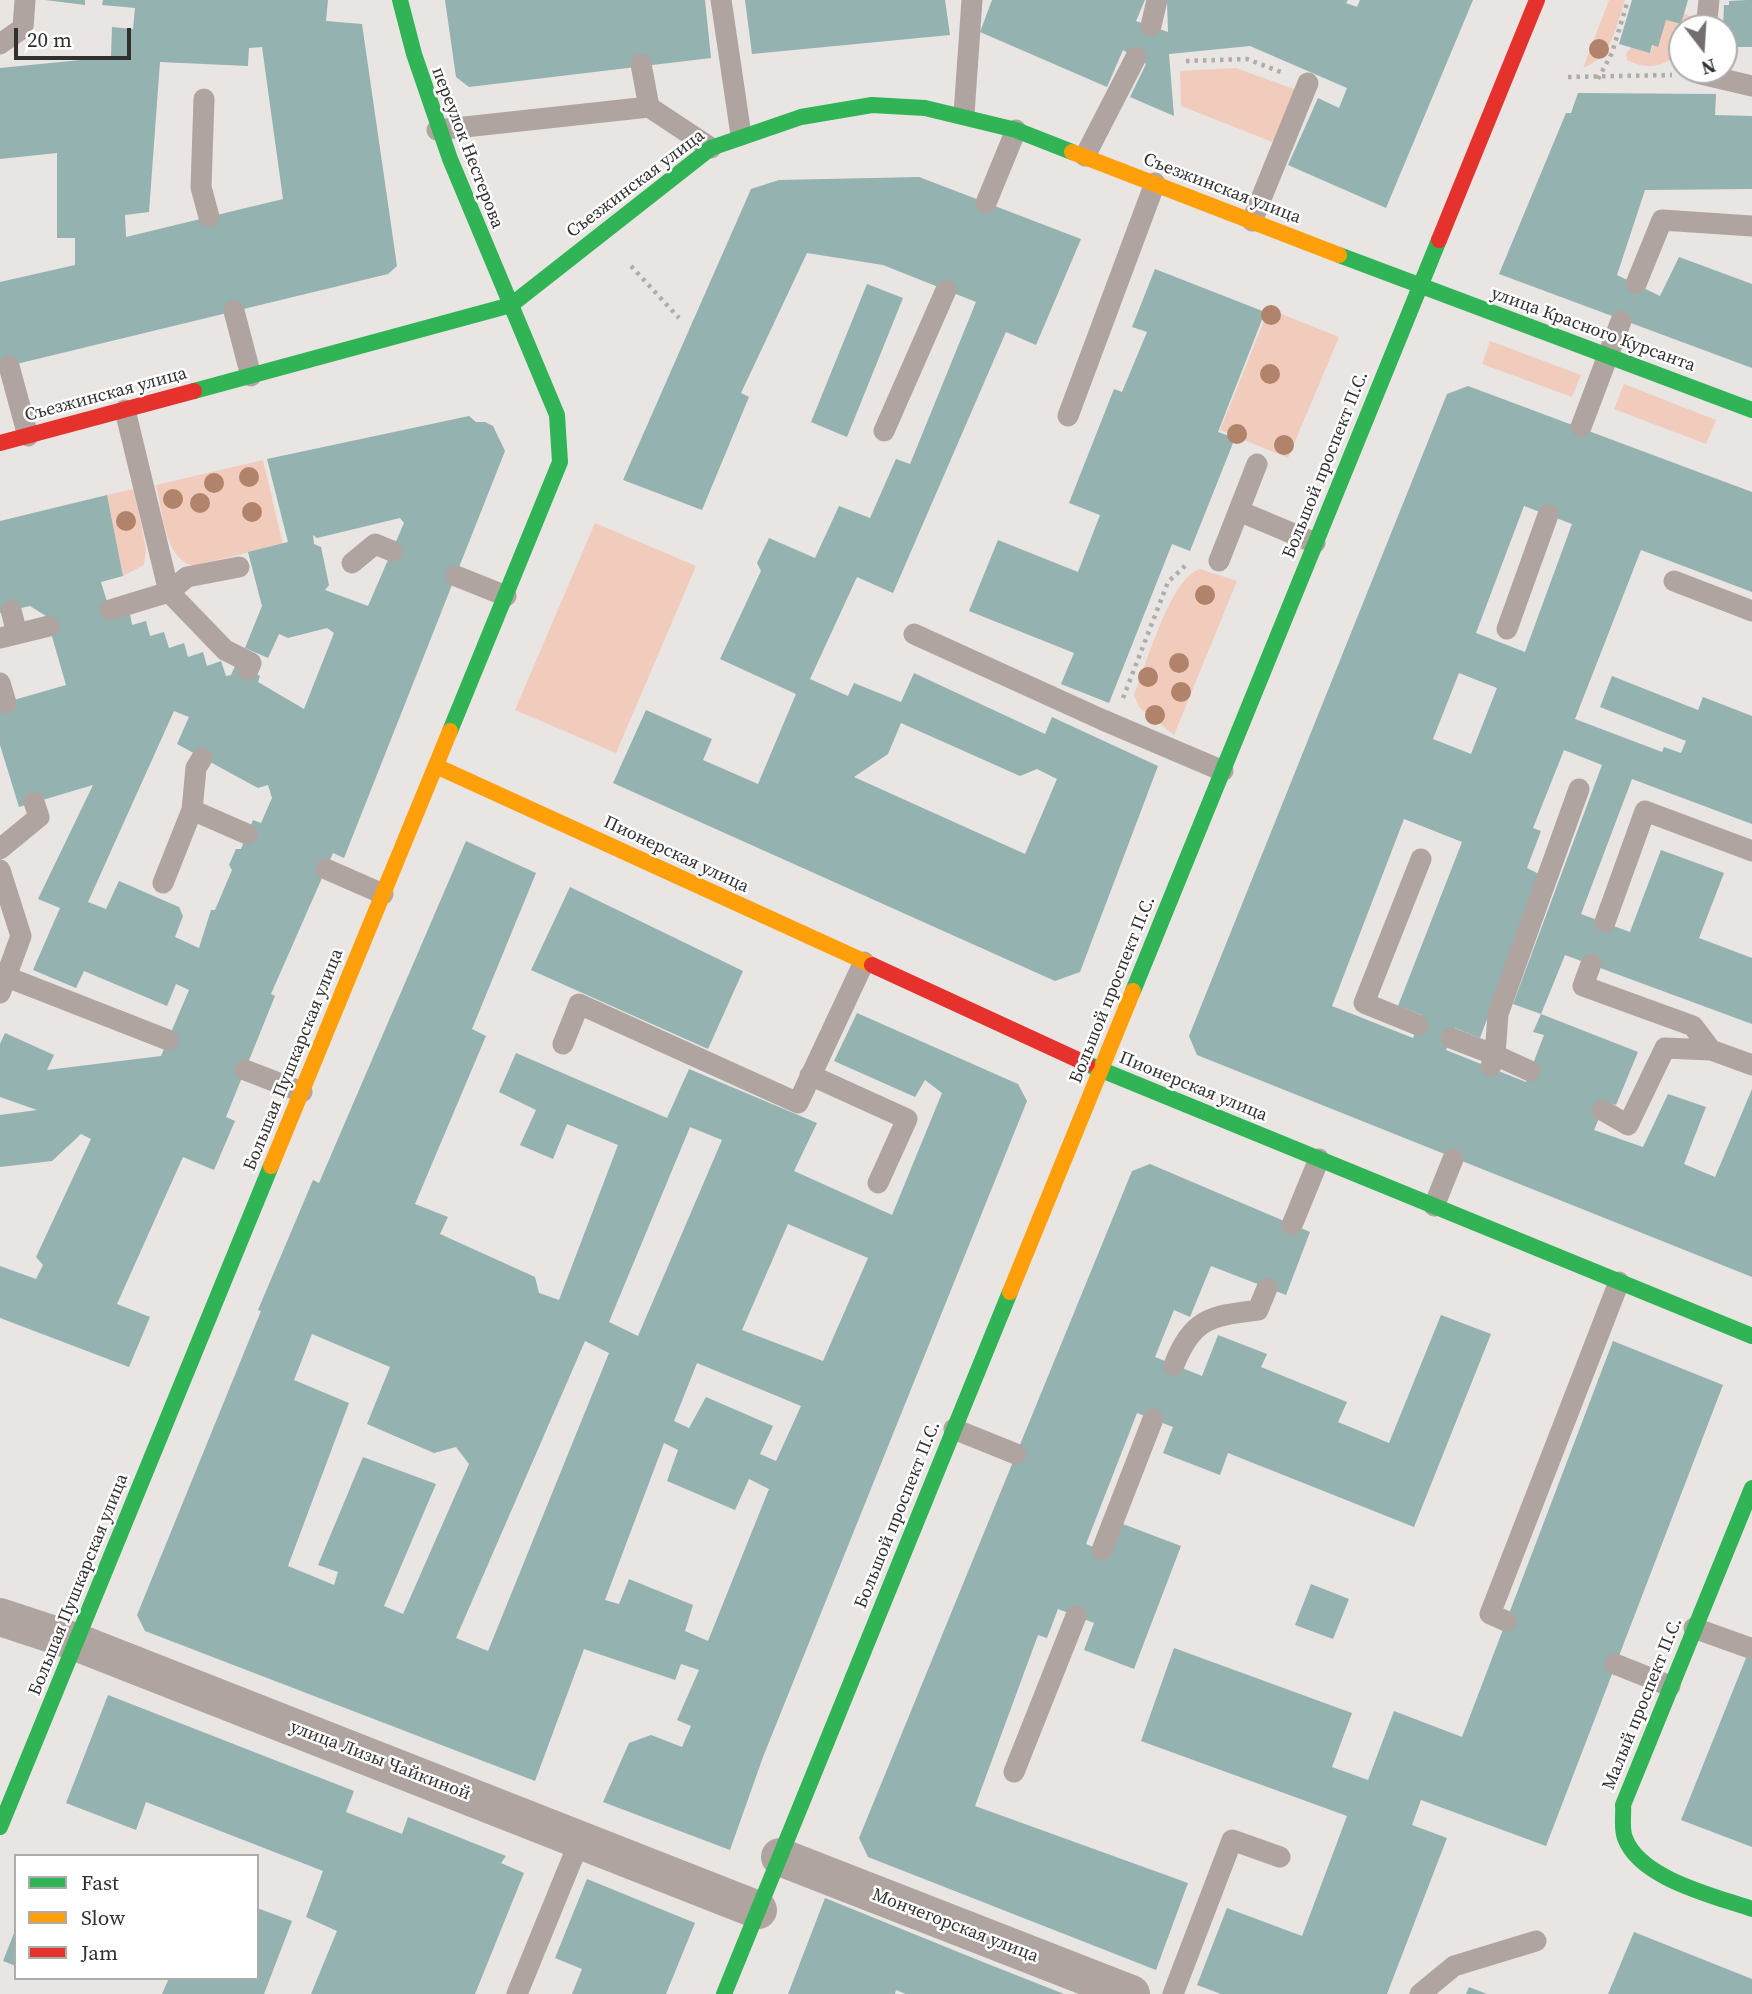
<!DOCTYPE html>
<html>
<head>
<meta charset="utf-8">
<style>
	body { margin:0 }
	#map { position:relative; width:1752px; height:1994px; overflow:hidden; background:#e8e5e3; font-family:"Source Serif 4",serif }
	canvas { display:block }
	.legend { position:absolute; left:14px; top:1854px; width:245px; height:126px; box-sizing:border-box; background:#fff; border:2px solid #adacac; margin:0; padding:9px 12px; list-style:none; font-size:21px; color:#32302f }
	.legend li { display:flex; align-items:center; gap:14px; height:35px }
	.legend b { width:35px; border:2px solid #adacac }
	.north { position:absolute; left:1668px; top:14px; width:70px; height:70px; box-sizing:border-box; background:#fff; border:2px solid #adacac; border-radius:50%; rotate:163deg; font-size:19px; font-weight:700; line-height:28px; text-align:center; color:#32302f }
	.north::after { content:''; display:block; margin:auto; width:24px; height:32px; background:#726f6e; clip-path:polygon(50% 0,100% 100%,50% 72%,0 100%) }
	.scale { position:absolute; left:14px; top:28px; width:117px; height:32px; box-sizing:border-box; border:4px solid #32302f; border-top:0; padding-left:9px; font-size:21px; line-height:24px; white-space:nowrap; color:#32302f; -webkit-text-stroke:5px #fff; paint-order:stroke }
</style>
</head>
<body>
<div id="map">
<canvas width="1752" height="1994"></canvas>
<ul class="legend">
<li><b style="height:9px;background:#30b455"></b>Fast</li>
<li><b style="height:9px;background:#ff9f0a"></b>Slow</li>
<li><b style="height:9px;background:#e5322d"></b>Jam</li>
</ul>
<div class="north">N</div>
<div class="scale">20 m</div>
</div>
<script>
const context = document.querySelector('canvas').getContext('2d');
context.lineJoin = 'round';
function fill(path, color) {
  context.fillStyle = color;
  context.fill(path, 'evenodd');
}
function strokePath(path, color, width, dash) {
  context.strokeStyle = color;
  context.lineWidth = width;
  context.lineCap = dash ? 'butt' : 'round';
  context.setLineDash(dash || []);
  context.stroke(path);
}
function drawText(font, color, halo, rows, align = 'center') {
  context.font = font + ' "Source Serif 4",serif';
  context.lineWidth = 5;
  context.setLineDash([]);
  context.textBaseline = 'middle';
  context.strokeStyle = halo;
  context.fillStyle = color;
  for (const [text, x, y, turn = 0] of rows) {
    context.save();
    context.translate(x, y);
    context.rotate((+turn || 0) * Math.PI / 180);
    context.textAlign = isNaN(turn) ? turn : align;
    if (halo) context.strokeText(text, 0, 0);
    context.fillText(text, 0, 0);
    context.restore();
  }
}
fill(new Path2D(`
	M1609,0h16c-9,26 -13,57 -42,68z
	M1684,13l12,7 -3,8h-11v21c-16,18 -34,22 -55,11l-1,-6 5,-7 19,6 16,-33 15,4z
	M1236,68l58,21 -19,54 -94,-37 -1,-35z
	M1269,309l70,28 -51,121 -68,-28z
	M1490,341l91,34 -9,22 -90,-33z
	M1624,384l92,36 -10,24 -92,-35z
	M263,460l20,84 -90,22c-29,-8 -30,-54 -37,-81z
	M134,489l12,60 -2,16 -21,11 -16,-81z
	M595,523l101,43 -80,187 -101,-43z
	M1200,569l37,12 -63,154 -34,-27 -6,-13c12,-29 36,-117 66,-126z`), '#f1ccbd');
fill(new Path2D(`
	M45,0h40v5z
	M103,0h225l-2,21 36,3 35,242 -9,8 -388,94v-86l75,-17v-27h-18v-85l-57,6v-91l111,-11 1,-30 21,2 2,-21 -33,-3zM262,47l21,152 -157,38 -1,-22 24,-3 11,-150 88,4 1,-18z
	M445,0h260l6,58 -242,29 -13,-10z
	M745,0h200l5,35 -198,19z
	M992,0h153l-9,21 32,11 -1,-32h181l-2,3 11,4 3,-7h113l-87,208 -98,-43 30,-67 21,10 8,-20 -97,-42 -81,8 5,62 -44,-19 16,-33 -23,-14 -16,37 -127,-55z
	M1632,0h56l-7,24 -15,-4 -8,27 -6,-2 -2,8 -31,-9z
	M1747,0h5v47h-25l1,-20h-5l1,-22h5v-4z
	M1578,93l138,1 -1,21 37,1v73l-107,1 -28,85 43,21 19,-39 73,27v84l-253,-94 67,-161h5z
	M919,177l162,62 -45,106 -30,-13 -113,261 -36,-16 -47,102 38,17 6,-13 47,19 13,-29 131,61 7,-17 106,49 -78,206 -25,9 -442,-198 33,-73 66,29 -9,21 55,24 38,-90 -76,-35 41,-88 -4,-8 12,-25 46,20 24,-52 31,12 26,-59 14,5 66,-162 -93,-37 -76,-12 -66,140 8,4 -47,113 -79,-30 128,-291 28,-9zM901,723l119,53 17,-7 20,10 -32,75 -171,-77 34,-23z
	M1155,269l110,43 -47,120 17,6 -45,113 -18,-7 -63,159 -48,-19 13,-31 -105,-42 29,-71 80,32 22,-57 -31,-12 45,-114 8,3 25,-60 -15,-5z
	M867,284l36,14 -56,139 -36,-15z
	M1468,386l284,106v100l-111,-42 -66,169 87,33 2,-5 17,6 5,-12 -86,-34 12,-31 86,34 5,-13 49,19v108l-120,-45 -51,135 49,18 31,-82 63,23 -25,65 53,20v66l-187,-69 -24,59 97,38 -22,53 -10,-3 -12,28 49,17 25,-53 38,13 -22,57 31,13 37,-88v188l-555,-222 -8,-19 258,-642zM1524,506l48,18 -47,128 -49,-19zM1459,673l38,15 -26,66 -38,-15zM1564,750l38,15 -89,239 28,10 -8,18 11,3 -18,47 -80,-32 9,-22 25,10 61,-163 -14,-7 14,-37 -8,-3zM1404,819l58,23 -64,164 24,9 -9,23 -81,-32z
	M469,416l7,6h9l8,4 12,25 -161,407 -11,-5 -62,141 4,2 -49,121 9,4 -21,49 -31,-13 -66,147 33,13 -21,50 -129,-49v-52l36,13 7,-14 -7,-8 55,-118 -10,-5 -29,27 -52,6v-52l37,-5 -37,-13v-53l5,-11 49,22 -7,15 114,-14 28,-66 -13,-6 -9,22 -83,-35 -8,17 -43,-18 27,-62 -22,-9 55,-114 -74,22 -19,-62v-41l66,-19 -20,-69 -16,-10 -30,7v-92l107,-26 16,81 -22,6 11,36 18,-4 2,11 14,-4 4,15 14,-4 5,16 15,-5 4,14 15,-5 4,14 14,-5 5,15 5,-1 5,-11 24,12 -2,6 46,27 30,-76 -7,-5 -39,10 -9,-4 -11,24 -23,-10 17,-42 -14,-54 40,-10 -21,-83zM400,518l4,5 -36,83 -43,-16 4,-5 -8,-38 -7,-3 -1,-9 4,3zM174,711l15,6 -12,27 81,44 10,-3 4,13 -11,25 -8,-3 -12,29h-5l-7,16 3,5 -17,40h-4l-12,38 -24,-11 8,-21 -4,-9 -60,-26 -13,28 -18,-7z
	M466,841l70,32 -64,156 14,7 -71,168 33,13 -8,17 95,43 4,16 20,7 59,-155 -51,-21 -14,35 -33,-14 16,-35 -37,-18 17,-39 151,65 22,-49 128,54 -23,48 98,44 50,-122 -17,-13 -10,17 -81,-36 23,-48 161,71 9,17 -264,656 -33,93 -127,-48 26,-59 22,-8 31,12 9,-21 -14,-6 22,-50 -18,-6 -6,16 -91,-31 -49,132 -390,-150 -8,-16 124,-304 -3,-1 55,-130 6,3zM690,1127l32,13 -84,196 -29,-14zM788,1224l80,34 -45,103 -81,-31zM312,1334l78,33 -23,57 67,29 22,-6 13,17 -66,150 -19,-8 52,-122 -73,-27 -45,108 20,7 -4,13 -46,-19 61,-163 -55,-23zM585,1341l24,12 -121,298 -32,-13zM697,1363l104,43 -25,55 -16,-7 13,-28 -67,-29 -17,31 -15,-7zM664,1443l14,7 -11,31 68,29 14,-31 20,10 -61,152 -23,-10 8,-26 -64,-26 -10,25 -14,-4z
	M570,887l173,84 -35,78 -177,-79z
	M1150,1164l160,68 -24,63 -75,-29 -21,51 -16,-7 -19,47 47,19 16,-41 49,19 -6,13 86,35 -9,20 51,21 52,-128 50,19 -77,193 -186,-74 -8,22 -57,-22 10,-26 -36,-14 -51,131 25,10 12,-30 58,22 -47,123 -50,-19 10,-27 -36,-14 -11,29 -9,-3 -63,171 213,77 -32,87 -288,-113 -9,-19 273,-667z
	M1613,1341l110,44 -177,461 -125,-46 -9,25 35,13 -60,156h-166l-24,-9 30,-77 75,28 45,-120 -206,-75 33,-93 178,65 -20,54 36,13 26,-69 68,26z
	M1311,1584l38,15 -16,40 -38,-14z
	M1752,1643v204l-71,-27z
	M108,1695l246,96 -8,21 56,22 6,-17 98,39 -5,7 23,10 -49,121h-164l26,-63 -31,-14 17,-46 -177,-69 -10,28 -70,-27z
	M587,1879l108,44 -29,71h-94l10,-25 -27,-11z
	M825,1898l158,64 81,32h-158l-10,-4 -1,4h-107z
	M257,1908l35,13 -28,73h-102l7,-16h88z
	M16,1928v38l-13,-5z
	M1634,1932l118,47v15h-144z
	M1469,1987l18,7h-21z`), '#94b2b0');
strokePath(new Path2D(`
	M1186,61l61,-2 34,13
	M1568,77l104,-2
	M1598,79l14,-26 16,-53
	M631,266l48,52
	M1123,698l45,-116 20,-19`), '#b2aba8', 4.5, [3.5, 5]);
strokePath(new Path2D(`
	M721,0l20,135
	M1151,26l6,-26
	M1706,28l3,-28
	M0,44l23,-16 2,-28
	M641,64l8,43
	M1701,70v4l51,12
	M204,99l-3,88 8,30
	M964,114l8,-114
	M437,130l212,-23 62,41
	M1085,156l51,-99
	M986,203l30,-73
	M1252,221l56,-138
	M1636,284l26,-64 90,6
	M234,311l17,65
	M9,366l19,70
	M125,410l44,182 56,58 26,13 -3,7
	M1068,416l87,-233
	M1581,427l40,-106
	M884,431l62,-141
	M1239,511l76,32
	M1219,561l38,-97
	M352,563l23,-19 17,7
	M456,576l50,20
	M1674,581l78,30
	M11,610l6,24
	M110,610l59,-18 18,-15 52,-10
	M1507,629l41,-114
	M914,634l189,86 120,51
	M0,638l49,-12
	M0,683l6,20
	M202,758l-6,10 -4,42 55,24
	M0,849l39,-32 -5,-15
	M326,869l57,25
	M0,870l21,66 -21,57
	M163,883l29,-73
	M1605,922l40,-111 107,40
	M1591,964l-8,22 110,40 18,24 41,15
	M7,977l161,63
	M1418,1025l-54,-22 57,-144
	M1451,1038l44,17 -4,11
	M563,1044l16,-40 219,99 66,-141
	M245,1070l57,22
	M1530,1071l-35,-16 3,-41 81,-225
	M810,1075l97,44 -29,64
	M1602,1110l26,15 37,-77 46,2
	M1434,1206l19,-47
	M1292,1225l27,-66
	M1174,1365c19,-48 38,-49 84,-55l9,-22
	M954,1429l62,25
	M1102,1550l51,-131
	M1506,1621l-16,-7 129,-332
	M1694,1628l56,20
	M1615,1664l55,22
	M1014,1772l62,-156
	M517,1994l63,-154
	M1173,1994l59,-154 48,17
	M1420,1994l34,-28 82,-25`), '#b0a4a0', 21);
strokePath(new Path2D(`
	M0,1617l76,25 682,268
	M780,1857l351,137`), '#b0a4a0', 38);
strokePath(new Path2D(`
	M400,0l14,54 36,105 107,256 3,47 -110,269
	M1339,255l413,155
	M194,391l317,-86 200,-157 90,-31 71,-12 53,3 91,22 56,22
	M1133,991l306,-751
	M1087,1064l665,272
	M1752,1488l-129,317c1,10 -2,23 2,33 15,41 90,58 127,71
	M0,1827l271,-661
	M724,1994l286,-702`), '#30b455', 16);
strokePath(new Path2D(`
	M1072,152l267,103
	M436,766l436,199
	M271,1166l179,-435
	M1010,1292l123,-301`), '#ff9f0a', 16);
strokePath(new Path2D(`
	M1439,240l98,-240
	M0,443l194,-52
	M872,965l215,99`), '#e5322d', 16);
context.fillStyle = '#b1836b';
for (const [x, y] of [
	[1599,49],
	[1271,315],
	[1270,374],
	[1237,434],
	[1284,445],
	[249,477],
	[214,483],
	[173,499],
	[200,503],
	[252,512],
	[126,521],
	[1205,595],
	[1179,663],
	[1148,677],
	[1181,692],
	[1155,715]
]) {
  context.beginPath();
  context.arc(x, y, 10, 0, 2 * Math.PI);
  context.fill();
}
drawText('18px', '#32302f', '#fff', [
	["переулок Нестерова",467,148,69],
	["Съезжинская улица",636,184,-37],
	["Съезжинская улица",1222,189,21],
	["улица Красного Курсанта",1593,330,20],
	["Съезжинская улица",106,395,-15],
	["Большой проспект П.С.",1326,465,-68],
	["Пионерская улица",676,855,25],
	["Большой проспект П.С.",1113,990,-68],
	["Большая Пушкарская улица",294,1060,-68],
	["Пионерская улица",1193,1087,22],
	["Большой проспект П.С.",898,1515,-68],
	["Большая Пушкарская улица",79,1585,-68],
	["Малый проспект П.С.",1643,1704,-68],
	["улица Лизы Чайкиной",380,1761,21],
	["Мончегорская улица",955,1926,21]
]);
</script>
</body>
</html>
